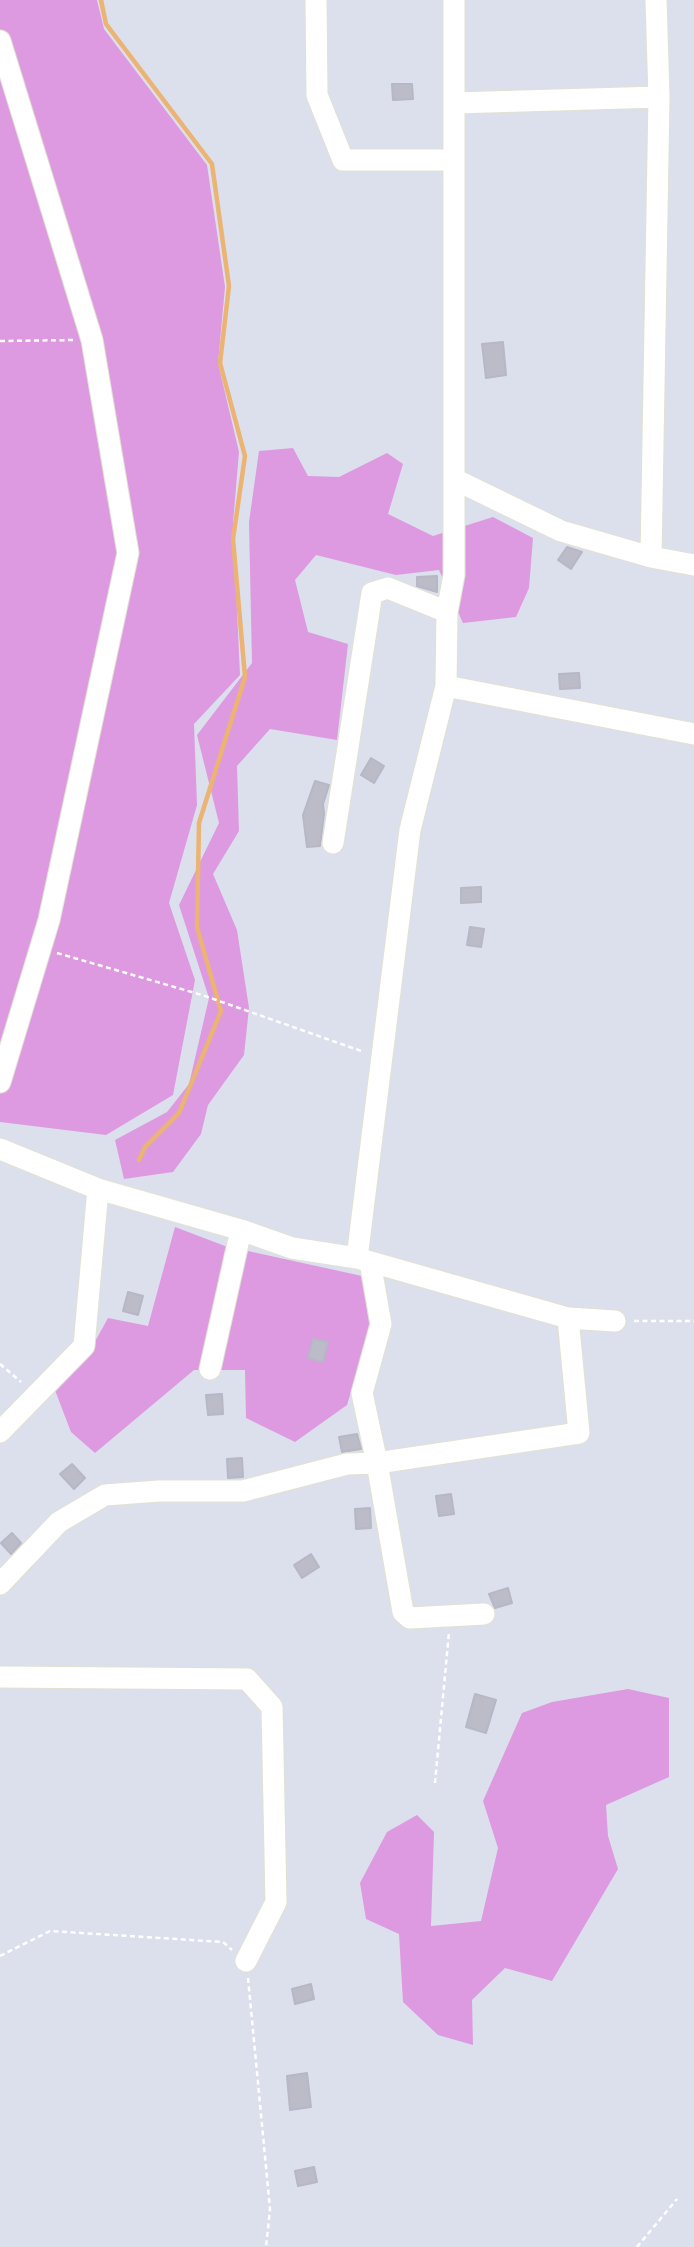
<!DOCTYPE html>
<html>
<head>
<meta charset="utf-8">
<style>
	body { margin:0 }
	canvas { display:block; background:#dcdfec }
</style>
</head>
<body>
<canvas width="694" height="2247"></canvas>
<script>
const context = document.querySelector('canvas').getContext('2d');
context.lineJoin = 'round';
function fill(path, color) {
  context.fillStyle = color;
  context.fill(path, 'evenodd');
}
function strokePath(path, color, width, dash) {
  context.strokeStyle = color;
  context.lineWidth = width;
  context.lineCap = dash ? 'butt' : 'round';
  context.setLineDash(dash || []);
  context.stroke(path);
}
fill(new Path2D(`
	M0,0h97l7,29 103,136 18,122 -7,76 21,89 -6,71 7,152 -46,49 3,81 -28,98 26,77 -22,115 -67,40 -106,-13z
	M293,448l15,28 31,1 48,-24 16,11 -15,50 45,22 60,-19 40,21 -4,50 -13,29 -53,6 -24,-53 -43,5 -80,-20 -21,25 13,52 40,12 -11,96 -67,-11 -33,37 2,65 -26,43 24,56 12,78 -5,47 -36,50 -7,29 -28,38 -49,7 -9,-39 52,-28 22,-28 20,-86 -30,-93 40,-82 -22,-88 55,-72 -3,-141 10,-71z
	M175,1227l50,19 137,30 8,53 -23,76 -52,37 -49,-24 -1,-48h-51l-99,83 -24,-21 -18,-47 44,-47 11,-20 40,8z
	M628,1689l41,9v79l-63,28 2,31 10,33 -66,112 -47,-13 -33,32 1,45 -35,-10 -35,-33 -4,-68 -33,-15 -6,-36 27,-51 30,-17 17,17 -3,94 50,-5 17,-73 -15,-47 39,-88 30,-11z`), '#dd9ae1');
strokePath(new Path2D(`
	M101,0l5,24 106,140 17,122 -9,77 25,93 -12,83 12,138 -46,146 -2,104 24,84 -42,102 -34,34 -6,13`), '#ebb472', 4.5);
const building = new Path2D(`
	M392,84h20l1,15 -20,1z
	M503,342l3,33 -20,3 -4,-34z
	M567,547l15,5 -11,17 -13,-9z
	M437,576v16l-20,-6v-9z
	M579,673l1,15 -20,1 -1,-15z
	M371,758l13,8 -10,17 -13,-8z
	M315,781l14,4 -6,19 1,10 -4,32 -13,1 -4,-32z
	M481,887v15l-20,1v-15z
	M470,927l14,2 -3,18 -14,-2z
	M128,1292l15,4 -5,19 -15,-4z
	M313,1339l15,3 -5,20 -15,-4z
	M222,1394l1,20 -15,1 -2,-20z
	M357,1434l4,15 -19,3 -3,-15z
	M242,1458l1,19 -15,1 -1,-19z
	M72,1464l13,14 -11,11 -14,-15z
	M451,1494l3,20 -15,2 -3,-20z
	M370,1508l1,20 -15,1 -1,-20z
	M12,1533l9,10 -10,11 -10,-11z
	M311,1554l8,13 -17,11 -8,-13z
	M508,1588l4,15 -17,5 -6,-14z
	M475,1694l21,6 -10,33 -20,-6z
	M311,1984l3,15 -19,5 -3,-15z
	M307,2073l4,34 -21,3 -3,-34z
	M314,2167l3,15 -19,4 -3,-15z`);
fill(building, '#bbbcc7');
strokePath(building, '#b6b7c7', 2);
const minor = new Path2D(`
	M316,0l1,95 26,65h111
	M656,0l3,97 -8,460 43,8
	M0,41l92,299 36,213 -79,367 -49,162
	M454,103l205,-6
	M454,479l107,52 90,26
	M446,686l248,48
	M333,843l39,-250 16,-5 59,24
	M0,1149l98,40 143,41 51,18 65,10 211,60 47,3
	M357,1258l53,-428 36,-144 1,-74 7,-37v-575
	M370,1262l11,62 -19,69 15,70 26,149 7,6 74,-4
	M210,1369l31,-139
	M0,1432l84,-86 14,-157
	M0,1584l59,-62 46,-27 54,-4h84l104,-27 30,-1 202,-30 -11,-115
	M0,1677l247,2 25,28 4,195 -30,59`);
strokePath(minor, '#e1e2d2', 23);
strokePath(new Path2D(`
	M0,341l74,-1
	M57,953l145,42 162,57
	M634,1321h60
	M0,1364l21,18
	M435,1783l14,-151
	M0,1956l50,-25 173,11 9,8
	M248,1978l22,231 -4,38
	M637,2247l40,-48`), '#fff', 2.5, [5, 3.5]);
strokePath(minor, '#fff', 21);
</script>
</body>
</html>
